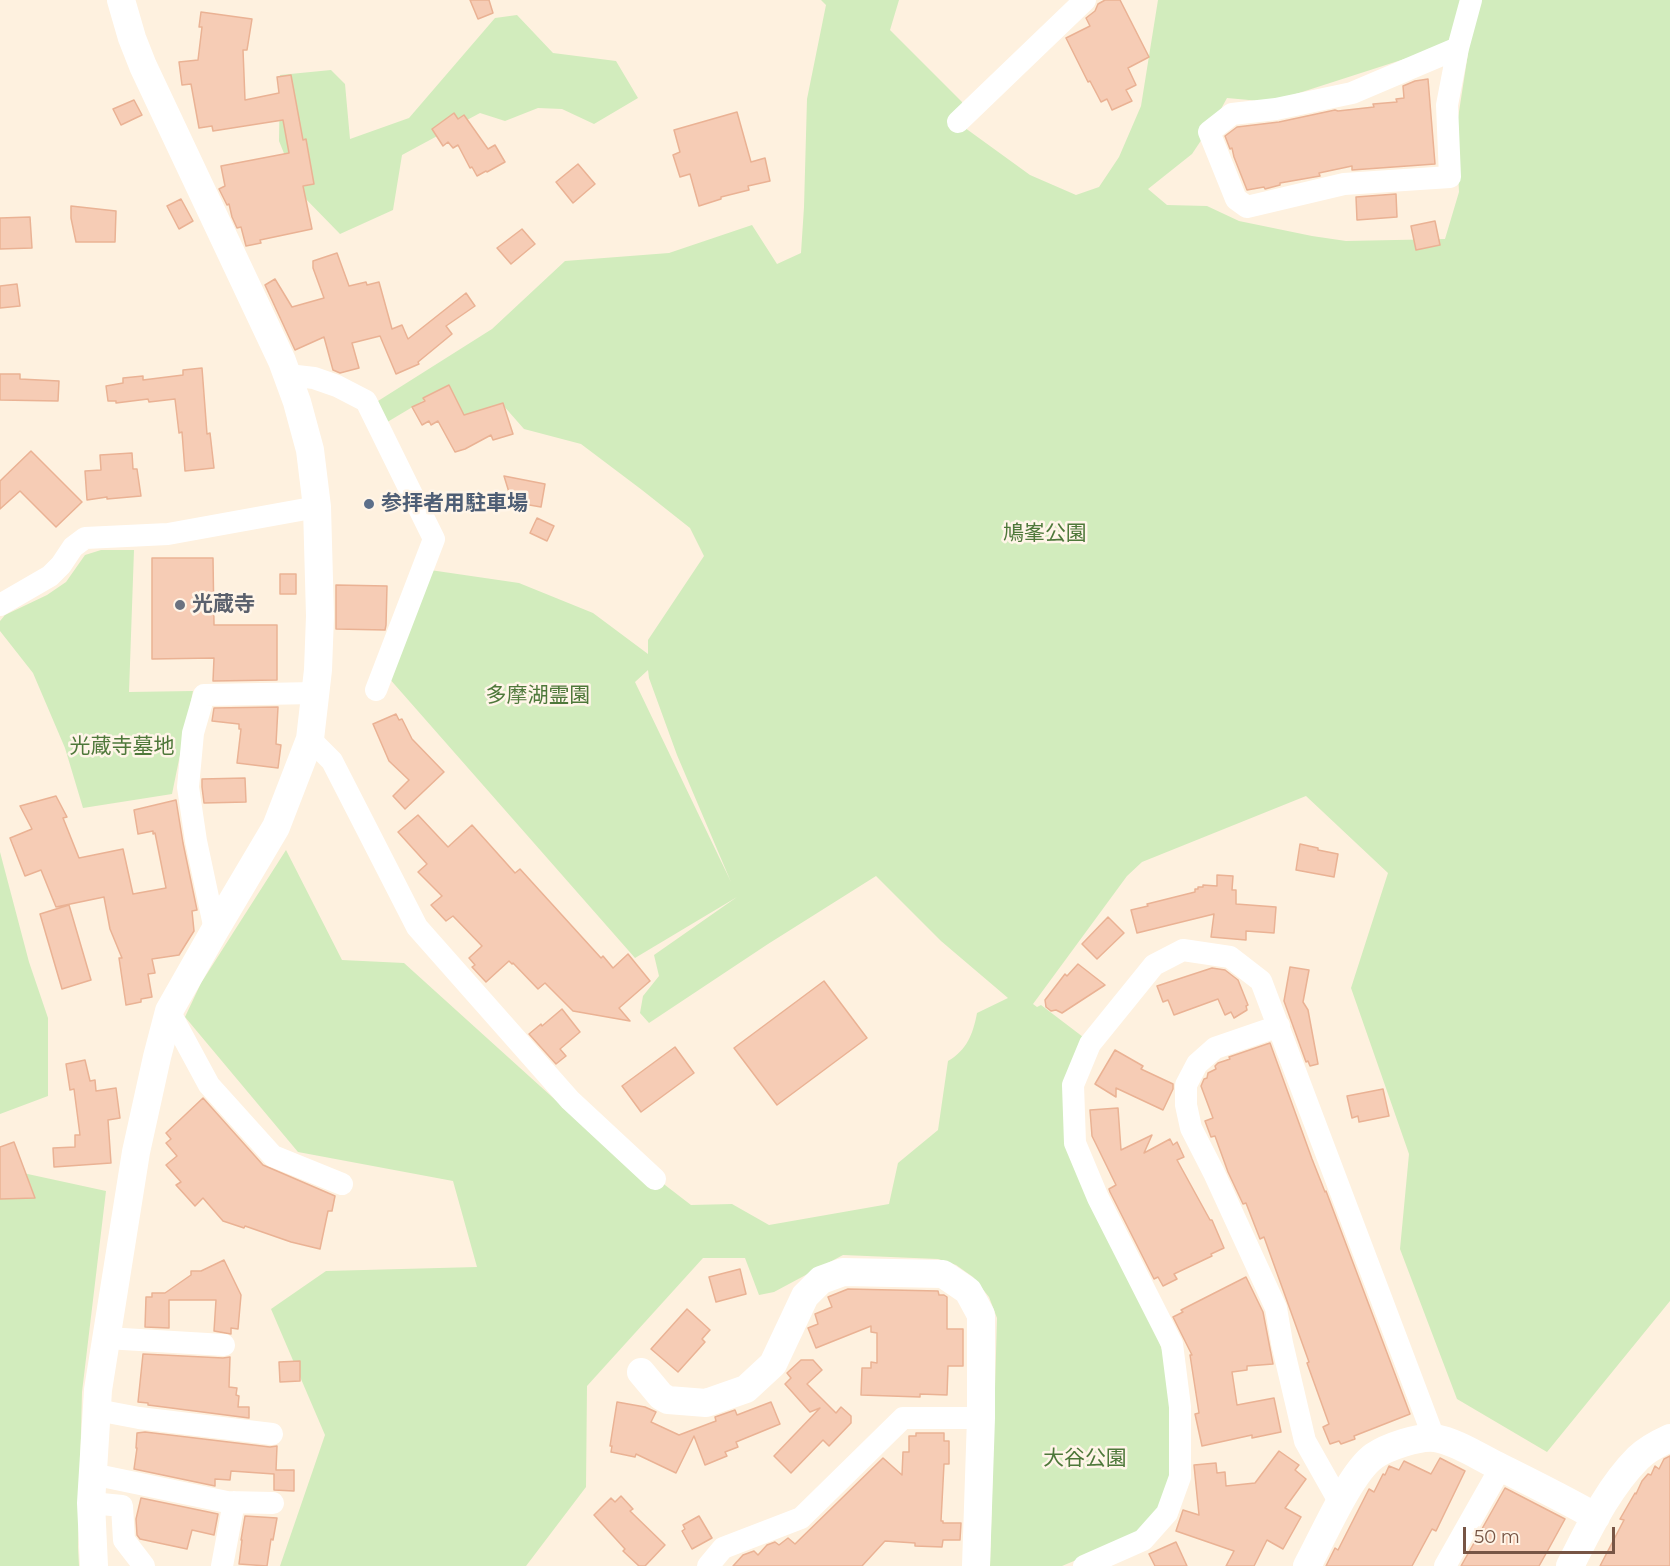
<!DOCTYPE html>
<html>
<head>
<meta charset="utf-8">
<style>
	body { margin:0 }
	#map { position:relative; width:1670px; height:1566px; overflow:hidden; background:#fef1df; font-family:Montserrat,sans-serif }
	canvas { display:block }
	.scale { position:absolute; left:1463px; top:1527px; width:152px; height:27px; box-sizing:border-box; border:3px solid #775545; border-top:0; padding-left:8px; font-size:18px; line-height:21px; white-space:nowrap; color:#775545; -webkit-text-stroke:4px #fff5e8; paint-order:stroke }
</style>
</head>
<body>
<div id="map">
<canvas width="1670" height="1566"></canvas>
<div class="scale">50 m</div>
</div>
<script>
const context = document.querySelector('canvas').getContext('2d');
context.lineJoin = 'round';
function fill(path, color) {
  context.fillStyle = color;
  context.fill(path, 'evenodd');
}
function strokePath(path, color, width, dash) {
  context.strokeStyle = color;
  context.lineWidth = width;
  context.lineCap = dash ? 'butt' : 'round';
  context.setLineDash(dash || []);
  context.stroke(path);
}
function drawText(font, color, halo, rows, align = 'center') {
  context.font = font + ' Montserrat,"Noto Sans JP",sans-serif';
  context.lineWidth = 5;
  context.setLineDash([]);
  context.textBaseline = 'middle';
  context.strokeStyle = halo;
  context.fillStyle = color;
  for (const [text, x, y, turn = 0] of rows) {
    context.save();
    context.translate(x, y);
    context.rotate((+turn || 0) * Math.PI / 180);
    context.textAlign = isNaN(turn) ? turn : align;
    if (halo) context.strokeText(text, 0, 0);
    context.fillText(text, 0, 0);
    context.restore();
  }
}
fill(new Path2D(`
	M821,0h78l-9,30 72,72 -1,23 69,50 46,20 23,-8 20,-30 22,-51 17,-106h512v1301l-123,151 -90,-53 -57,-150 9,-95 -58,-166 37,-115 -82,-77 -164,66 -15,14 -94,128 4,3 4,-2 46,35 -23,68 95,233 11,33 3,96 -8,30 -29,35 -74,31h-72l7,-248 -8,-21 -16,-20 -17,-12 -18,-6 -95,-4 -69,37 -15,3 -14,-37h-42l-116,128 -1,101 -60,79h-246l45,-131 -54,-126 55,-38 151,-4 -24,-86 -155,-29 -113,-135 16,-34 85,-133 56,110 62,3 157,142 130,100 41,-1 37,21 120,-21 9,-41 40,-33 10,-69c19,-11 25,-27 29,-48l31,-15 -67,-57 -65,-65 -108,68 -119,79 -9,-10 3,-17 16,-20 -5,-21 83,-58 -102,61 -247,-281 42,-107 89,13 74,30 55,41v-14l56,-84 -14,-28 -48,-38 -61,-46 -57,-15 -22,-25 -39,13 -17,-30 -62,37 -6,-23 114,-72 73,-68 104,-8 83,-28 25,39 24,-11 3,-46 3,-108 19,-94zM1454,43l15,4 -13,84 3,61 -14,47 -99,2 -34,-5 -73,-15 -32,-15 -40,-1 -19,-16 44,-35 24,-36 11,-20 44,4zM648,670l1,8 28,77 54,127 -96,-200z
	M517,15l36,38 63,8 22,37 -44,26 -32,-15 -24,-1 -33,13 -25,-8 -78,42 -9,55 -53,24 -40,-41 -21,-52 1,-66 51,-5 14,14 5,55 59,-21 86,-100z
	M101,550h33l-5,142 64,-1 -21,103 -89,14 -18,-60 -32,-75 -33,-42v-10l5,-6 42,-20 19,-13 19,-27z
	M0,852l29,110 19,56v78l-48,18z
	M0,1168l106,23 -24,201 -4,155 1,19h-79z`), '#d2ecbd');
const building = new Path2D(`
	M470,0h19l4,13 -15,6z
	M1105,0h15l29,57 -21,11 8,17 -10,5 6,11 -20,9 -5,-11 -6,3 -11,-21 -2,1 -22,-44 24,-12 -4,-8 9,-7 3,-7z
	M201,12l51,7 -5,31h-4l2,50 34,-7 -2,-16 14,-2 12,65 3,-1 8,45 -11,2 9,43 -52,11 1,3 -15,3 -5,-19 -4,1 -5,-11 -3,-13 -2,1 -8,-16 6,-3 -4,-20 68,-13 -6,-33 -70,11 -1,-5 -13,2 -8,-44 -9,1 -3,-23 19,-2 4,-33h-3z
	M1428,79l7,85 -83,6v-4l-33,7 1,3 -40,7v2l-15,4 -1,-2 -17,3 -13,-33 -2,-9 -2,1 -5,-13 12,-9 42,-5 56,-12 3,1 36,-4 -1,-3 24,-2 -1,-3 8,-1 -1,-12 12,-5z
	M134,100l8,15 -21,10 -8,-16z
	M737,112l14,50 14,-4 5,23 -22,5 1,4 -28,7v2l-22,7 -9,-32 -10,3 -7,-22 7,-3 -6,-22z
	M454,113l4,6 6,-4 24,34 7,-4 10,17 -18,10 -1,-1 -9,5 -5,-9 -2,1 -12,-23 -5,3 -5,-6 -5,4 -11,-17z
	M578,164l17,20 -22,19 -17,-21z
	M1396,194l1,23 -40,3 -1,-23z
	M181,199l12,22 -14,8 -12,-23z
	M71,206l45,5 -1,31h-39l-5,-24z
	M30,217l2,31 -32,1v-31z
	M1435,221l5,24 -24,5 -5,-24z
	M522,229l13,15 -24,20 -14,-16z
	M337,253l12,33 17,-4 1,3 12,-3 13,47 10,-4 6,14 58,-46 9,13 -29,20 6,8 -34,28 1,2 -23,10 -16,-38 -28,7 7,25 -19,5 -7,-3 -9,-33 -29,13 -30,-65 10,-6 17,28 32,-9 -11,-30v-7z
	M17,284l3,22 -20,2v-22z
	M202,368l5,66 3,-1 4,35 -29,3 -3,-39 -3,1 -4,-34 -26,3 -1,-3 -32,4v-2h-8l-2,-15 17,-3v-5l20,-2v4l40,-5v-5z
	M0,374h20v5l39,2 -1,20 -58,-1z
	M449,385l15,30 39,-12 10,31 -20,6 -2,-5 -26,14 -10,3 -17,-31 -7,4 -2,-4 -7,4 -10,-18 13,-6 -2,-3z
	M31,451l51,51 -26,25 -36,-36 -20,18v-28z
	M132,453l1,16h4l4,27 -34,3v-2l-20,3 -2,-29 16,-1 -1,-15z
	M504,476l41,8 -4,23 -29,-5z
	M537,518l17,8 -7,15 -17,-8z
	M152,558h61l1,67h63v55l-64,1 1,-23 -62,1z
	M280,574h16v20h-16z
	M336,585l51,1 -1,39 -1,5 -49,-1z
	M278,707l-2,37 5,1 -3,23 -41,-5 4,-34h-2v-5l-27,-3 2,-13z
	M396,714l3,6 3,-1 10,20 32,33 -39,37 -12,-13 16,-16 -20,-19 -16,-37z
	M245,778l1,24 -42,1 -2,-16v-8z
	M56,796l11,21 -4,1 16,40 44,-9 10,45 33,-6 -11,-55 -2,1v-3l-15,3 -4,-24 42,-10 7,43 14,67 -5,1 2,20 -15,24 -27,4 3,14 -7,1 4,23 -11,2v3l-15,3 -7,-47h3l-12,-29 -6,-32 -48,10 -15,-37 -16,6 -15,-38 22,-9 -12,-23z
	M418,815l30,32 24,-22 43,48 5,-4 81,89 2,-2 10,12 15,-14 22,27 -31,27 11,13 -57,-10 -28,-28 -7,6 -25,-26 -1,1 -3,-3 -23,21 -14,-15 3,-2 -6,-7 13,-12 -29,-30 -7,5 -15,-16 11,-9 -24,-24 9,-8 -29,-32z
	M1300,844l18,4v2l20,4 -4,23 -38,-7z
	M1217,875l16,1 -1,14h4v14l40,3 -2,26 -28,-2v9l-35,-3 3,-23 -77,19 -6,-23 17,-4 -1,-2 48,-12v-3h3v-2h5v-2l14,1z
	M69,905l22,75 -29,9 -22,-75z
	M1108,917l16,16 -27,26 -15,-15z
	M1078,964l27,21 -43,28 -6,-3 -5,1 -5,-4 -1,-7 20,-26 2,2z
	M1290,967l19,3 -6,32 5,8 10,54 -8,2 -2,-5 -2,1 -22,-61z
	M1212,968l13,2 13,10 10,25 -2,1 1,4 -13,8 -3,-6 -6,3 -7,-16 -44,16 -6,-15 -5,2 -6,-16z
	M824,981l43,57 -90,67 -43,-57z
	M562,1009l18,23 -20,17 6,7 -10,8 -27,-30 12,-10 1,2z
	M1270,1043l42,116 13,33 1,-1 84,223 -56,22 1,3 -14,5 -2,-3 -9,3 -7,-17 6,-3 -22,-61 2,-1 -45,-125 -4,2 -14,-36 -3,1 -15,-32 -13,-36 -4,1 -6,-16 8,-3 -12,-32 3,-7 3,-1 1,-5 8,-4 -1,-3 3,-3 12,-4 -1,-2z
	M675,1047l19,26 -53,39 -19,-26z
	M1115,1050l28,16 -2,3 32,15v5l-10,21 -47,-22v9l-21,-13z
	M85,1060l5,21 5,-1 1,11 20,-3 4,30 -12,2 3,43 -57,4 -1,-19 22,-1v-12h5l-6,-46 -4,1 -4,-26z
	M1383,1089l6,27 -30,6 -1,-6 -6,2 -5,-22z
	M203,1098l60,67 72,31 -3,15h-4l-8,38 -29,-7 -46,-16 -1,2 -21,-7 -20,-23 -8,8 -19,-21 5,-3 -15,-17 11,-9 -11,-13 5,-4 -5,-6z
	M1118,1108l3,42 31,-15 -8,18 26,-14 3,6 4,-3 7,15 -7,3 33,60h2l12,28 -13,6 1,2 -38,18 3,5 -14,7 -5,-9 -4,2 -44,-87 -1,-3 7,-4 -24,-49 -2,-26z
	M14,1142l21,56 -35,1v-52z
	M224,1260l17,35 -3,34 -7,-1v6l-17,-3 2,-31h-47v28l-24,-1 1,-30h6v-4h13l26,-18v-4h10z
	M740,1269l6,25 -30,8 -7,-25z
	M1246,1277l17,35 10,52 -26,2v4l-15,2 5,33 37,-7 7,34 -29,6v-3l-50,11 -7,-32 4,-1 -9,-58h2l-19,-38 10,-5 -2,-2z
	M848,1289l90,2 1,4h5l3,2v32h16v37h-15l-1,29 -27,-1v3l-59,-2 1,-27h9v-6l6,1v-30l-6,-1v-6l-55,22 -8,-20 10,-4 -3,-10 17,-7 -4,-10z
	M687,1309l23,21 -8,9 3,3 -27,30 -27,-23z
	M143,1354l80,4 7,-1 -1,30 8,1 -1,7 3,1 -1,11h11v11l-101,-13v-2l-10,-1z
	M801,1360h12l9,10 -15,14 29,29 5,-6 10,9v7l-22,23 -6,-6 -32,33 -17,-17 46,-48 -10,4 -25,-28 6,-6 -4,-5z
	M300,1361v20l-20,1 -1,-20z
	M617,1402l28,5 11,5 -5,10 28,13 37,-14 -1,-4 20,-7 2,5 34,-13 9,22 -44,18 2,5 -13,5 2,4 -22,9 -11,-29 -18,37 -40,-19 -1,3 -24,-5 1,-6h-2z
	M145,1432l125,15 7,-1 -1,24h18v21l-20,-1v-16l-43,-3 -1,9 -15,-1v7l-81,-17 3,-21h-1l1,-15z
	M916,1433h28v8h5v23h-5l-3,57h2v2h18l-1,17h-17l-1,7 -27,-1v-3l-30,-2 -23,25h-129l10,-11 11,-4 4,4 9,-10 8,-3 4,3 9,-7 7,6 88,-86 19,17 1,-23h6v-16h7z
	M1279,1451l20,14 -4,5 11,9 -21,29 16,9 -18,32 -16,-9 -13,26h-28l8,-15 -58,-20 7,-21 16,5 -5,-50 22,-2 1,10 8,-1 1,14 29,-3z
	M1670,1456v110h-70l24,-46 -4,-1 15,-26 1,1 6,-13 6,-7 3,1 4,-9 4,3 5,-10z
	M1440,1458l25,13 -29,60 -4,-2 -20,37h-86l9,-18 3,2 31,-61 5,3 9,-18 2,1 4,-9 10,4 5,-9 27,13z
	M1505,1488l60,31 -17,31 -9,16h-78z
	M621,1496l12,13 -3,2 35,34 -20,21h-6l-16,-15 2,-2 -31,-34 17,-17 4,4z
	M141,1498l77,16 -4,21 -22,-5 -5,19 -47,-10 -3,-4 -1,-16z
	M245,1516l32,2 -4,22 -2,-1 -4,27 -28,-2 3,-24h-1z
	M699,1516l13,22 -20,11 -10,-18 3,-2 -2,-4z
	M1176,1542l11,24h-32l-6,-12z`);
fill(building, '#f6ccb5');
strokePath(building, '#eab294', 1.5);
strokePath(new Path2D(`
	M1458,48l-11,57 3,72 -106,7 -97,23 -11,-8 -27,-67 23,-18 44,-5 76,-16 106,-45 13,-48
	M958,122l127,-122
	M288,375l26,3 23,8 29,15 68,138 -58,151
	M0,605l50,-29 11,-11 12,-18 12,-9 83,-4 149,-27
	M310,739l22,22 85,166 153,173 85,79
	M215,930l-19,-89 -8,-54 5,-54 11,-38 113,-2
	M169,1011l40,74 64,71 69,28
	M1279,1026l-64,22 -18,16 -11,21v20l5,23 23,45 62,135 6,35 23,98 35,62
	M106,1338l118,7
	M97,1410l42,8 133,16
	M92,1474l135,28 46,1
	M91,1503l31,3 2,34 20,26
	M222,1566l12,-64
	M708,1566l15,-18 78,-30 102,-100h78
	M1084,1566l59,-26 24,-27 13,-36v-70l-8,-63 -74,-146 -23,-55 -2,-58 17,-41 64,-79 29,-15 47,7 31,24 173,457
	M1445,1566l56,-99`), '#fff', 22);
strokePath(new Path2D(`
	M641,1372l20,24 7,4 38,3 40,-14 27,-25 32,-68 16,-16 22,-8 100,2 25,17 13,24v103l-5,148
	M94,1566l-3,-63 7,-113 38,-238 21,-95 12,-46 46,-81 61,-103 34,-88 8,-69 2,-54 -3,-109 -7,-57 -13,-48 -15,-41 -139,-295 -11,-28 -11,-38
	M1307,1566c15,-27 43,-93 67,-110 13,-9 45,-20 61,-18 21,4 41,17 59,26 34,17 69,34 102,53
	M1570,1566c19,-37 38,-78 68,-108 8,-8 21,-15 32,-20`), '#fff', 28);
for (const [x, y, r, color] of [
	[369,504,6,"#5c6f8a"],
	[180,605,6,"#6b7280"]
]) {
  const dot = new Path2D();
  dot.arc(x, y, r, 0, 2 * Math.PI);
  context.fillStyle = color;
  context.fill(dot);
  strokePath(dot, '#fff5e8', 2);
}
drawText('bold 21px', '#4e5e75', '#fff5e8', [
	["参拝者用駐車場",381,504]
], 'left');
drawText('21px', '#4e783a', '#fff5e8', [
	["鳩峯公園",1045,534],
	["多摩湖霊園",538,696],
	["光蔵寺墓地",122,747],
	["大谷公園",1085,1459]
]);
drawText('bold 21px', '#5b616d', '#fff5e8', [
	["光蔵寺",192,605]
], 'left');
</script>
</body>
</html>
